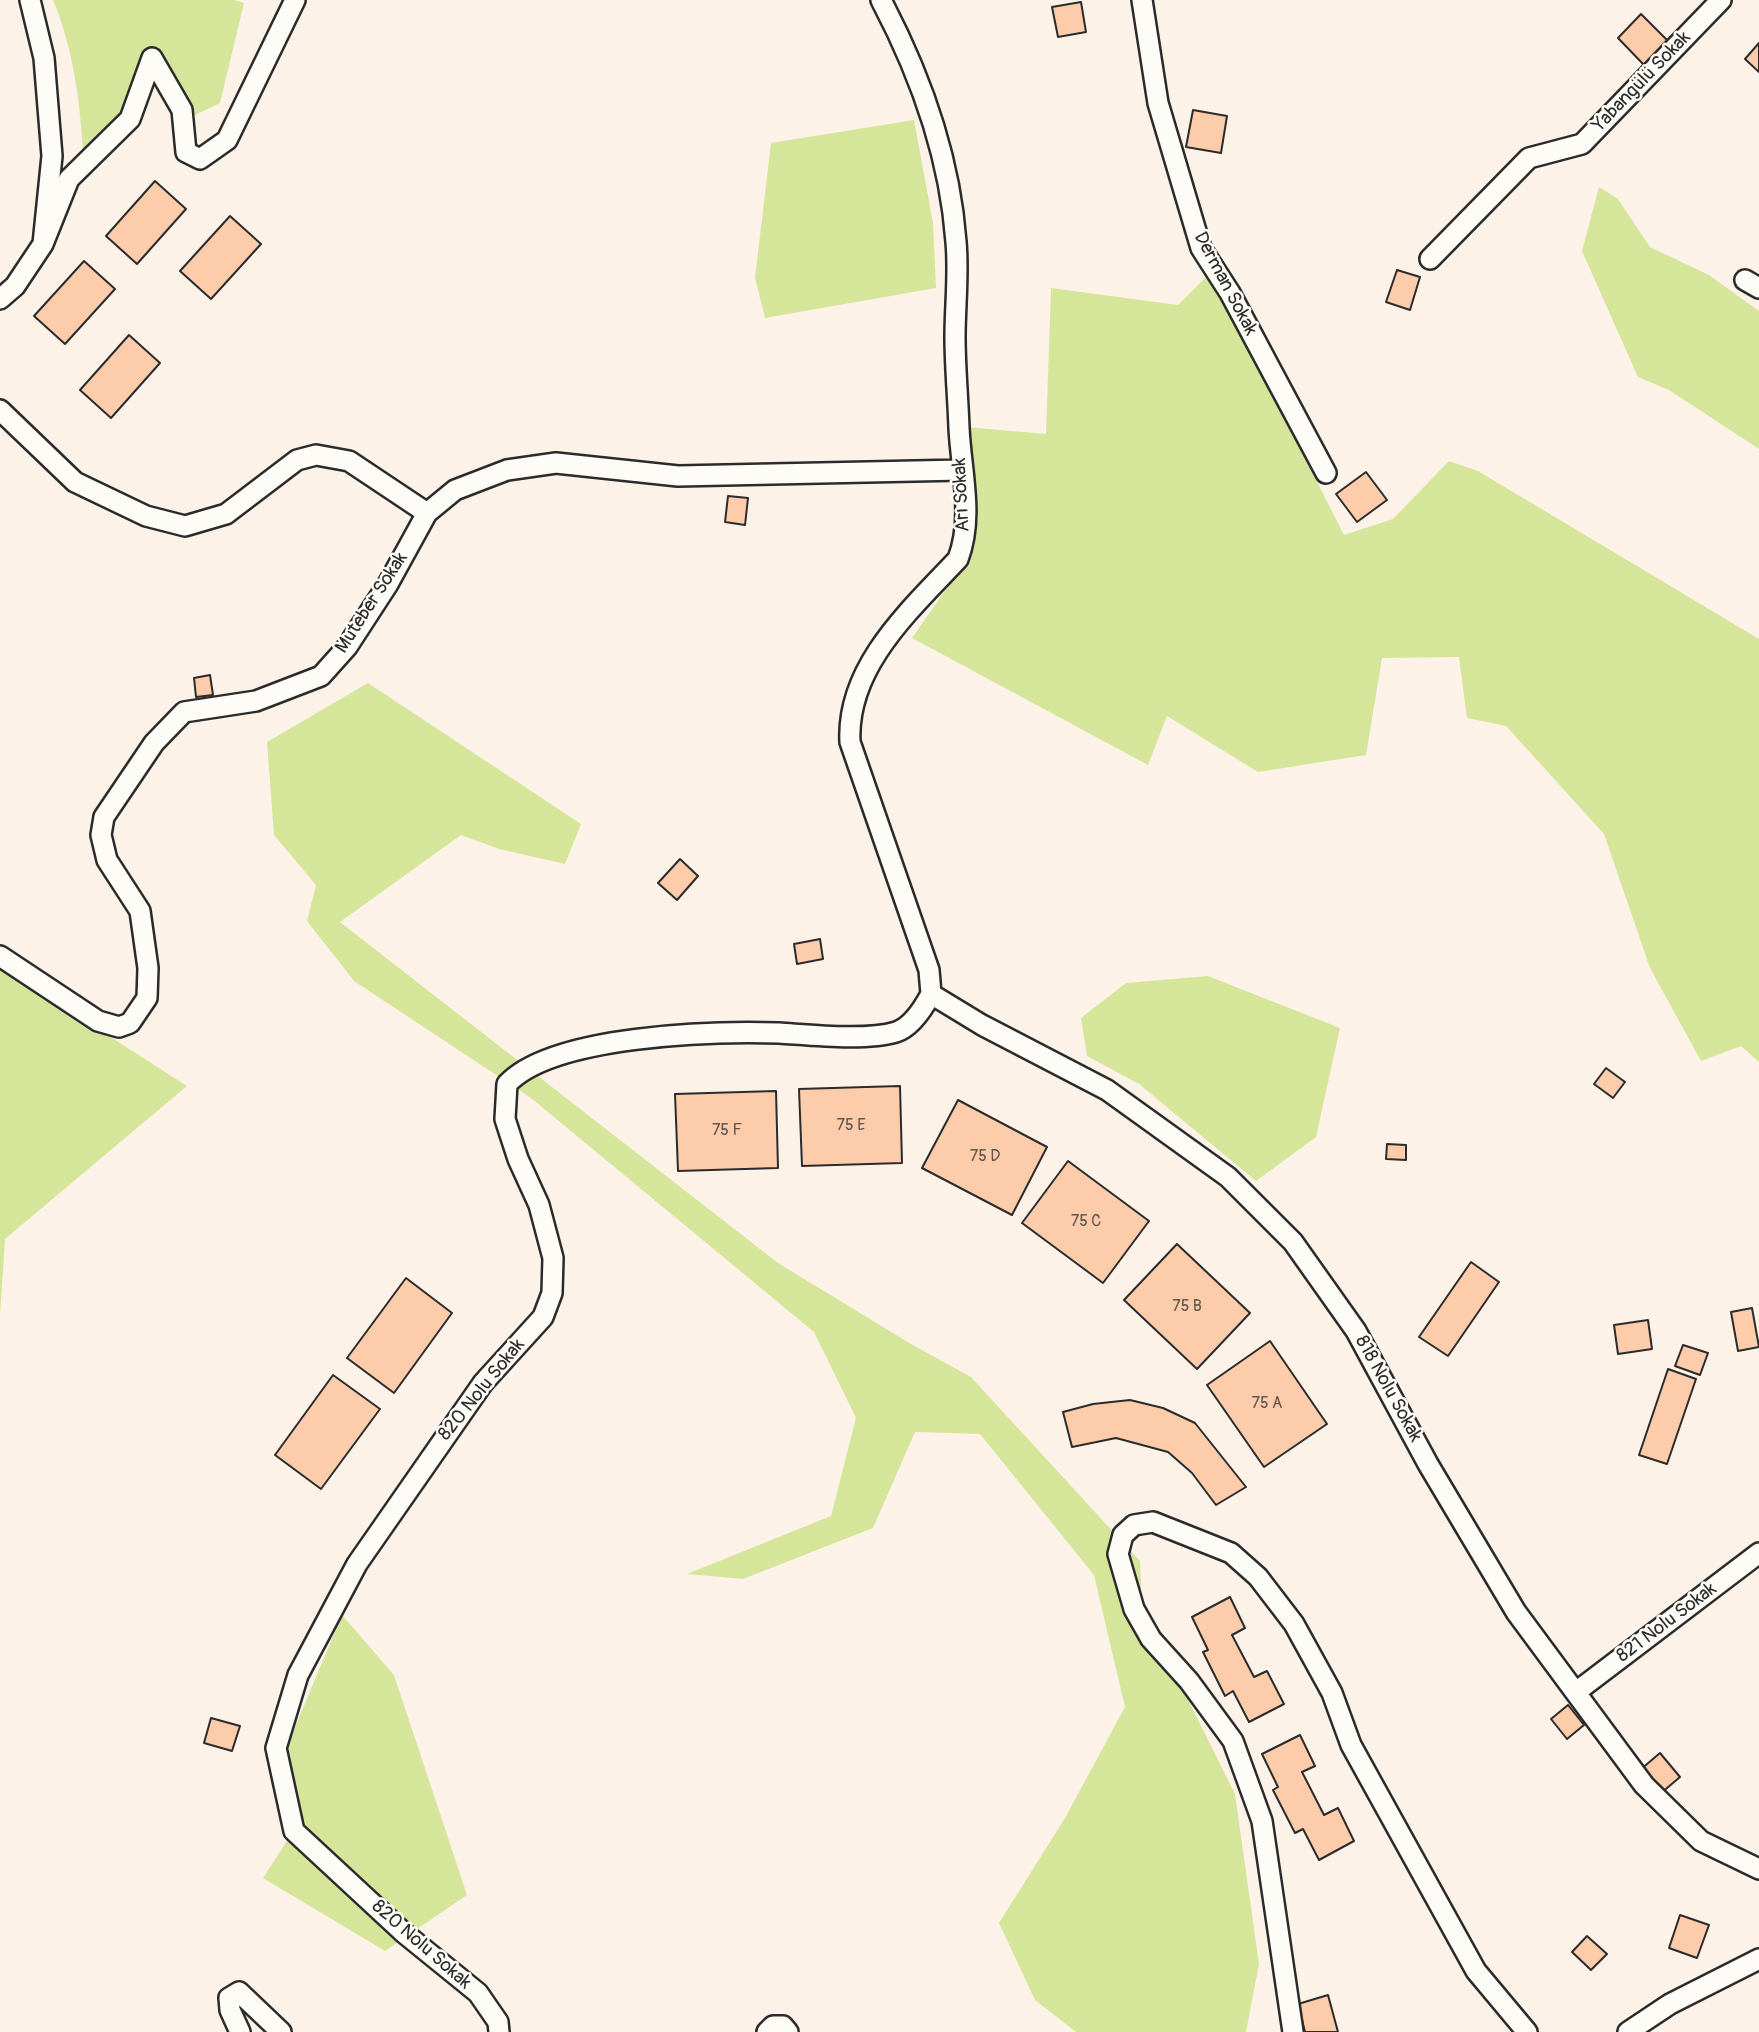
<!DOCTYPE html>
<html>
<head>
<meta charset="utf-8">
<style>
	body { margin:0 }
	canvas { display:block; background:#fdf2e8 }
</style>
</head>
<body>
<canvas width="1759" height="2032"></canvas>
<script>
const context = document.querySelector('canvas').getContext('2d');
context.lineJoin = 'round';
function fill(path, color) {
  context.fillStyle = color;
  context.fill(path, 'evenodd');
}
function strokePath(path, color, width, dash) {
  context.strokeStyle = color;
  context.lineWidth = width;
  context.lineCap = dash ? 'butt' : 'round';
  context.setLineDash(dash || []);
  context.stroke(path);
}
function drawText(font, color, halo, rows, align = 'center') {
  context.font = font + ' Pangolin,sans-serif';
  context.lineWidth = 5;
  context.setLineDash([]);
  context.textBaseline = 'middle';
  context.strokeStyle = halo;
  context.fillStyle = color;
  for (const [text, x, y, turn = 0] of rows) {
    context.save();
    context.translate(x, y);
    context.rotate((+turn || 0) * Math.PI / 180);
    context.textAlign = isNaN(turn) ? turn : align;
    if (halo) context.strokeText(text, 0, 0);
    context.fillText(text, 0, 0);
    context.restore();
  }
}
fill(new Path2D(`
	M53,0h181l10,3 -24,100 -25,12 -24,-41 -19,5 -69,73c-3,-52 -10,-104 -30,-152z
	M914,120l19,103 3,65 -171,30 -10,-40 16,-135z
	M1599,187l19,12 32,48 59,28 50,36v138l-90,-59 -31,-13 -56,-126z
	M1208,275l47,84 89,176 49,-16 56,-58 29,10 281,168v423l-18,-16 -40,15 -51,-93 -46,-134 -98,-108 -39,-8 -8,-61 -77,1 -16,97 -108,17 -91,-56 -19,49 -236,-127 55,-79 -1,-132 80,7 5,-146 127,17z
	M368,683l213,141 -16,40 -66,-15 -38,-14 -121,87 438,341 133,81 60,33 169,184 2,46 93,187 24,170 -13,68h-170l-41,-32 -36,-77 66,-105 60,-111 -31,-132 -114,-141 -65,-2 -42,96 -130,51 -56,-5 144,-58 25,-98 -42,-86 -283,-234 -177,-117 -47,-60 9,-36 -42,-50 -7,-93z
	M0,966l187,120 -182,153 -5,77z
	M1208,976l132,52 -24,109 -60,44 -117,-97 -52,-28 -6,-38 45,-35z
	M342,1615l52,60 73,220 -82,56 -122,-73 38,-59 -16,-68z`), '#d5e69a');
const building = new Path2D(`
	M1081,2l5,30 -28,5 -6,-30z
	M1641,14l28,28 -24,24 -27,-28z
	M1759,43v29l-14,-13z
	M1193,110l34,6 -6,37 -35,-6z
	M155,181l31,28 -49,55 -31,-28z
	M230,216l31,28 -50,55 -31,-28z
	M84,261l31,28 -50,55 -31,-28z
	M1397,270l23,7 -10,33 -24,-8z
	M129,335l31,28 -49,55 -31,-28z
	M1366,472l21,28 -30,22 -21,-28z
	M728,496l20,2 -3,27 -20,-3z
	M210,675l3,20 -17,2 -2,-19z
	M680,859l18,17 -21,24 -19,-17z
	M820,939l3,20 -26,5 -3,-20z
	M1606,1068l19,14 -12,16 -19,-14z
	M900,1086l2,77 -100,3 -3,-77z
	M776,1091l2,77 -100,3 -3,-77z
	M958,1100l89,47 -35,68 -90,-47z
	M1387,1144l19,1v15l-20,-1z
	M1068,1161l81,60 -46,62 -81,-60z
	M1177,1244l73,69 -53,56 -73,-69z
	M1471,1262l28,20 -51,74 -29,-19z
	M406,1278l46,35 -58,80 -47,-35z
	M1752,1308l7,39 -21,4 -7,-39z
	M1648,1320l4,29 -34,5 -4,-29z
	M1270,1341l57,83 -63,43 -57,-82z
	M1683,1345l25,8 -8,22 -25,-9z
	M1668,1369l28,10 -29,85 -28,-9z
	M333,1375l47,34 -59,80 -46,-34z
	M1130,1400l33,8 32,15 51,64 -30,18 -24,-32 -24,-21 -52,-14 -44,9 -9,-35 30,-8z
	M1230,1597l15,31 -13,7 22,42 13,-6 17,33 -35,18 -16,-31 -8,5 -22,-44 5,-2 -16,-33z
	M1568,1705l16,20 -17,14 -16,-20z
	M211,1718l29,8 -8,25 -28,-8z
	M1300,1735l15,31 -13,6 22,43 14,-7 16,33 -35,19 -16,-31 -8,4 -22,-43 5,-3 -16,-33z
	M1660,1753l20,24 -20,17 -20,-24z
	M1680,1915l29,10 -12,33 -28,-10z
	M1587,1936l20,18 -16,16 -19,-18z
	M1328,1995l10,37h-33l-7,-28z`);
fill(building, '#fcccab');
strokePath(building, '#2b2b2b', 2);
const street = new Path2D(`
	M881,0c39,74 69,158 75,242 3,31 -1,64 -1,95 0,30 3,61 4,91 2,43 15,89 -1,131 -48,51 -112,108 -108,183l79,228 2,24
	M1142,0l16,103 43,145 29,45 96,180
	M43,244l26,-65 61,-60 22,-61 30,52 4,42 14,7 27,-19 68,-140
	M1430,259l99,-101 53,-14 139,-144
	M1745,280l14,8
	M0,299l15,-13 28,-42 9,-88 -8,-98 -14,-58
	M0,410l75,72 71,34 39,10 41,-12 71,-54 19,-5 33,6 78,52
	M0,956l98,65 21,6 11,-4 17,-25 1,-30 -8,-57 -33,-51 -6,-25 3,-18 50,-74 30,-31 72,-11 65,-25 26,-29 41,-63 39,-71 28,-23 52,-20 49,-7 122,13 284,-6
	M931,994l51,31 125,65 121,87 65,65 63,89 72,133 88,148 128,173 57,56 58,28
	M1576,1692l183,-139
	M240,2032l-10,-22 -1,-12 10,-6 42,40
	M499,2032l-1,-10 -20,-29 -74,-60 -110,-102 -18,-83 22,-73 59,-111 126,-181 60,-66 9,-24 1,-35 -14,-53 -21,-46 -13,-40 2,-35c46,-49 207,-53 272,-51 32,2 87,8 117,-1 16,-5 28,-25 35,-38
	M767,2032l6,-6h10l5,6
	M1293,2032l-31,-211 -29,-80 -44,-60 -38,-42 -17,-30 -16,-55 5,-19 11,-10 19,-3 78,31 27,24 36,47 38,69 19,52 125,226 51,61
	M1628,2032l42,-28 89,-45`);
strokePath(street, '#2b2b2b', 24);
strokePath(street, '#fdfcf7', 19);
drawText('16px', '#5f534b', null, [
	["75 E",851,1126],
	["75 F",727,1131],
	["75 D",985,1157],
	["75 C",1086,1222],
	["75 B",1187,1307],
	["75 A",1267,1404]
]);
drawText('19px', '#2b2b2b', '#fdfcf7', [
	["Yabangülü Sokak",1642,82,-46],
	["Derman Sokak",1225,284,62],
	["Arı Sokak",962,495,-93],
	["Muteber Sokak",372,603,-57],
	["818 Nolu Sokak",1388,1389,61],
	["820 Nolu Sokak",482,1390,-51],
	["821 Nolu Sokak",1667,1623,-37],
	["820 Nolu Sokak",421,1945,41]
]);
</script>
</body>
</html>
